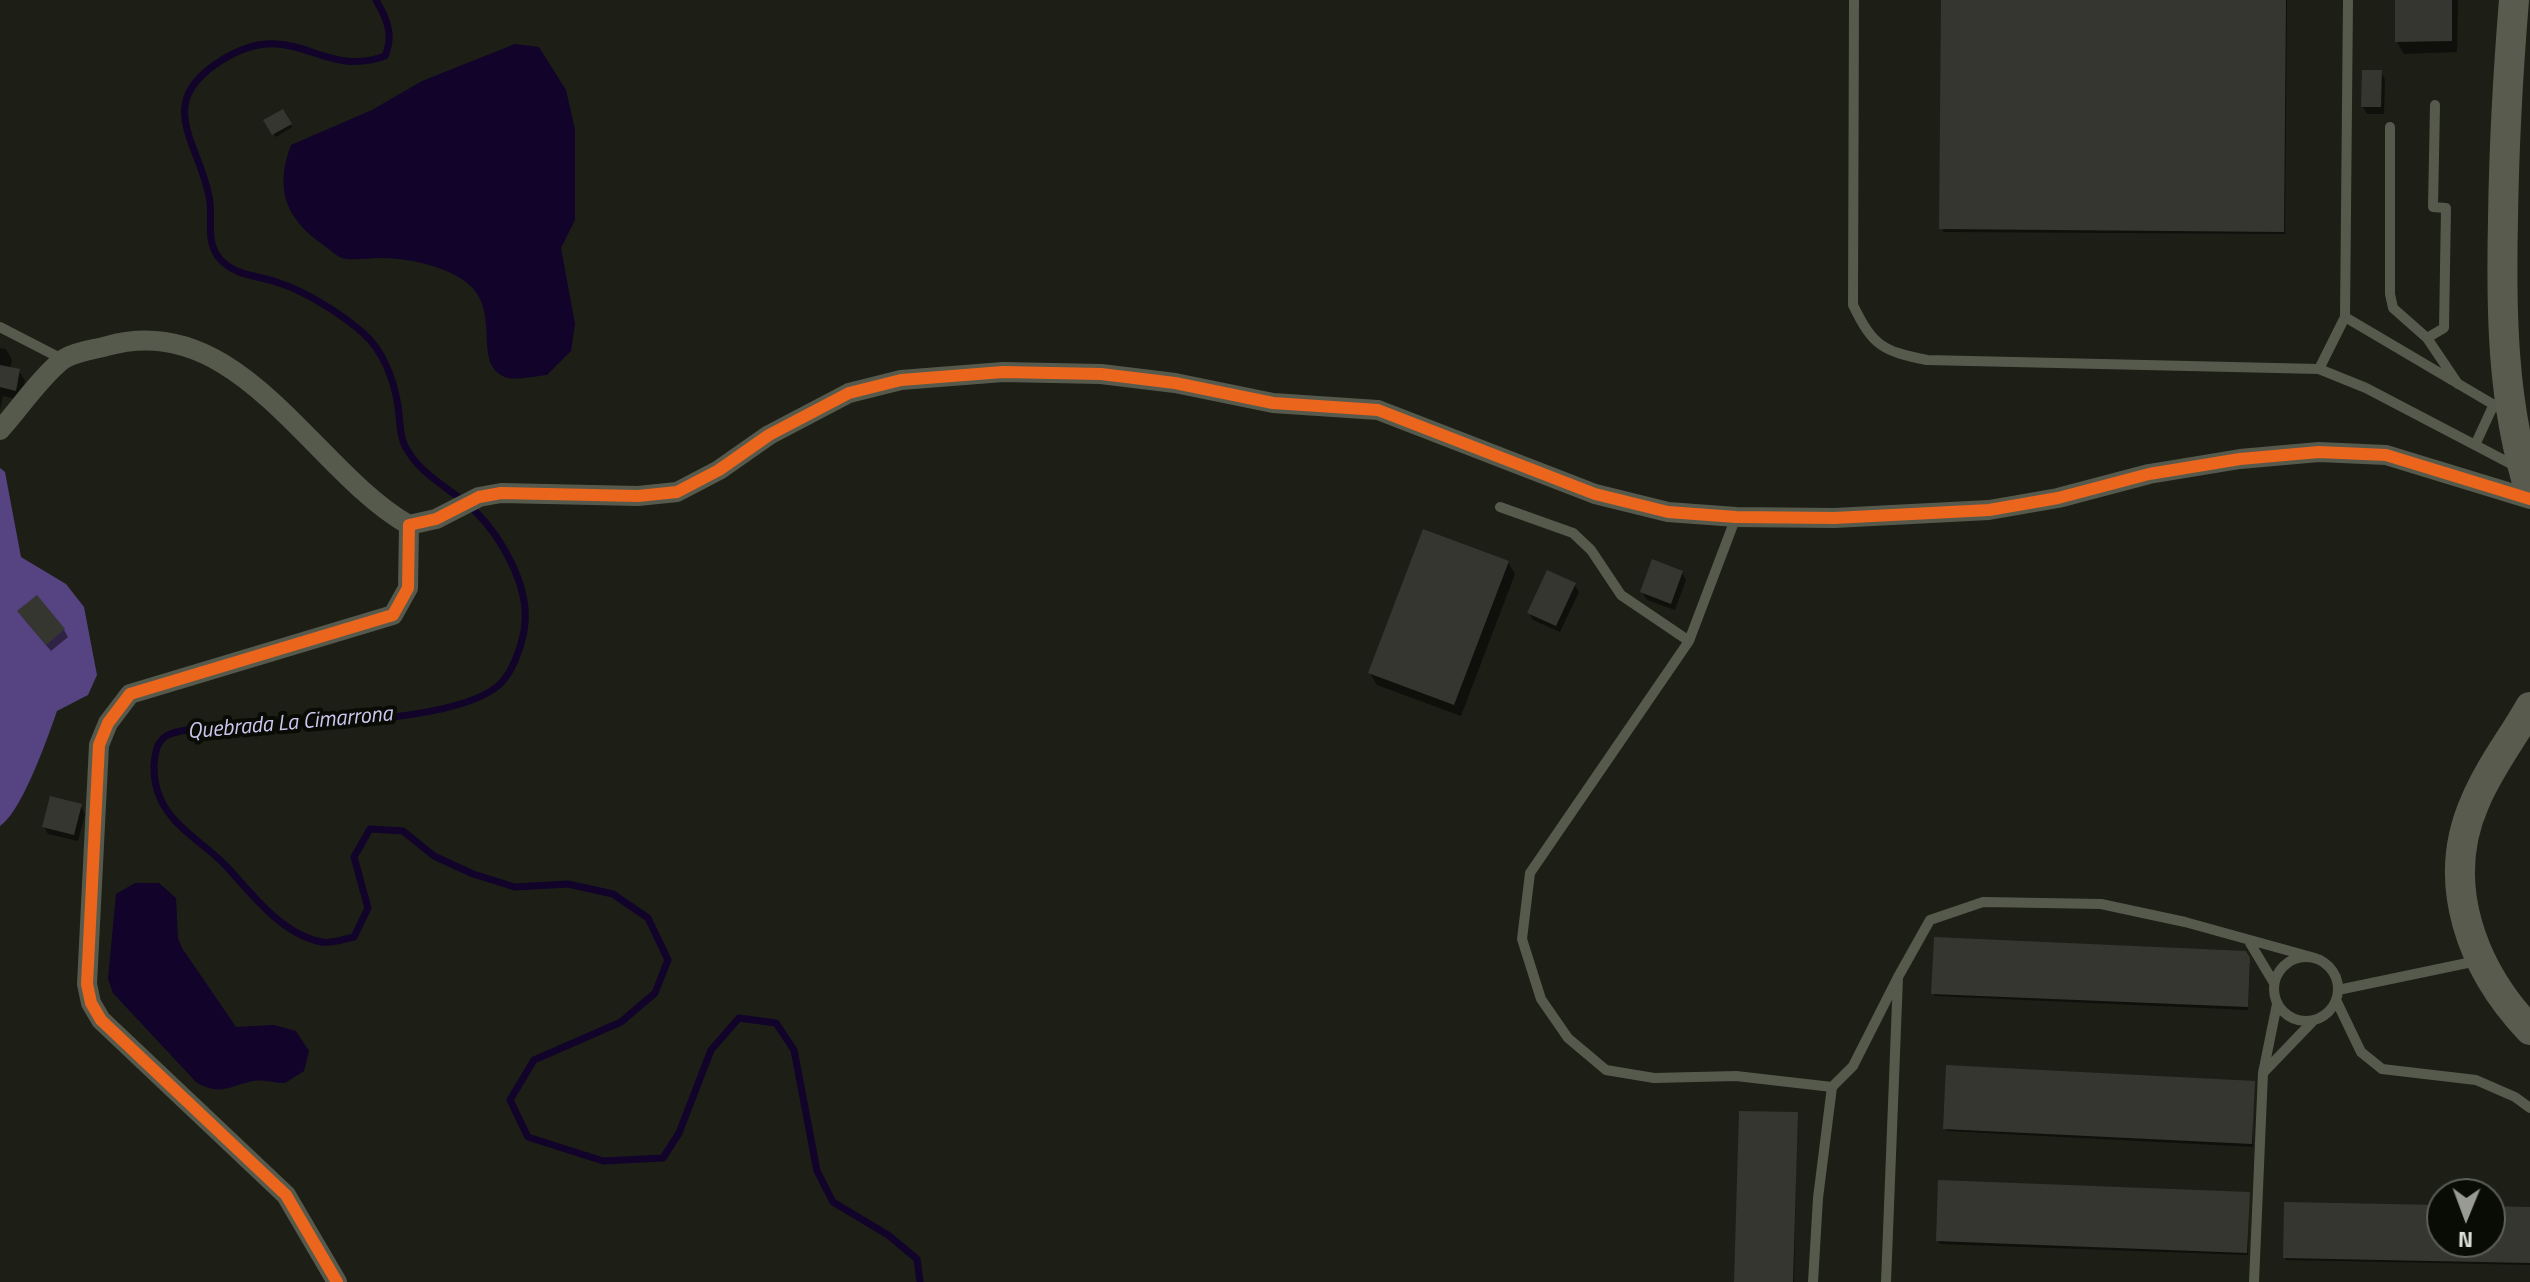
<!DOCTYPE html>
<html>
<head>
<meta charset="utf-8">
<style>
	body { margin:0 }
	#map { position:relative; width:2530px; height:1282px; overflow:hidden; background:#1d1e16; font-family:"Titillium Web",sans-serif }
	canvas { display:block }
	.north { position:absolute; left:2426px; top:1178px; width:80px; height:80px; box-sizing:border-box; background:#090b05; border:2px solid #5d6058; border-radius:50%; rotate:181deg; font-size:22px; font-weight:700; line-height:32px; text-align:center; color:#dcdfd5 }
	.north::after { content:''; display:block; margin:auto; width:28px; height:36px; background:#999b92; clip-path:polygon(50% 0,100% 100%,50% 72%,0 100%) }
</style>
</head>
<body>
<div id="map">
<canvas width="2530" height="1282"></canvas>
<div class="north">N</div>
</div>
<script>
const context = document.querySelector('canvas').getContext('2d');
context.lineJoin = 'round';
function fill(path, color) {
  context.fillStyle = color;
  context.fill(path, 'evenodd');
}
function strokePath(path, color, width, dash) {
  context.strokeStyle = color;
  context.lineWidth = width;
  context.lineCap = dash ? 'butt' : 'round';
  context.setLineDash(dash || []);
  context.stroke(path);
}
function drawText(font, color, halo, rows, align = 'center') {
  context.font = font + ' "Titillium Web",sans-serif';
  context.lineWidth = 8;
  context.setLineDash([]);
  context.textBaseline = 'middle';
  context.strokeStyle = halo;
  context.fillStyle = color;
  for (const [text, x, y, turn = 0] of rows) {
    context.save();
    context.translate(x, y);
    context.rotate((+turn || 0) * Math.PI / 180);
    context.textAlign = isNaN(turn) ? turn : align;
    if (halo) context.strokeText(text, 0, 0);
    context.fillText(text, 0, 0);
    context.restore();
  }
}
fill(new Path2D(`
	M0,468l5,4 16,85 45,27 18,23 13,68 -9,20 -31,16c-9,26 -35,101 -57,115z`), '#564382');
fill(new Path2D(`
	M515,44l24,3 27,43 9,39v91l-14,28 14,76 -4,27 -24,24c-11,1 -31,6 -42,2 -34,-14 -2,-67 -39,-95 -23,-17 -59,-24 -87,-24 -11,0 -26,3 -37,0 -6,-2 -14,-10 -20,-14 -38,-27 -47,-57 -31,-99l81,-35 50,-29z
	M135,883h24l17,15 2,40 4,10 54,79 38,-2 22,6 13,20 -5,20 -19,12c-10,0 -24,-4 -33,-2 -23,6 -33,15 -56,1l-83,-89 -5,-14 8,-85z`), '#11032a');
fill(new Path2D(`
	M1943,0h344l-2,234 -342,-2z
	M2397,0h61l-1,52 -53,2 -7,-12z
	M2381,72l4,8 -1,34h-17l-4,-7z
	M282,111l10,16 -16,10 -10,-16z
	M0,348l6,1 6,11 -2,9 9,2 6,10 -4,19 -18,-4 -3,14z
	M1508,562l7,12 -54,142 -84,-31 -7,-12z
	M1682,572l4,8 -11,30 -28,-10 -5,-8z
	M1574,584l5,8 -19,40 -27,-12 -4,-7z
	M24,619l40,11 4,7 -17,14z
	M81,806l4,8 -7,27 -30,-7 -4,-7z
	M2244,953l6,10 -2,47 -313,-14 -2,-3z
	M2253,1083v64l-306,-16 -2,-3z
	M1797,1114l-3,168h-58z
	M2249,1194l-1,61 -308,-11 -2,-3z
	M2442,1207v35h48v-34l40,1v56l-244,-5 -1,-3z`), '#0007');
strokePath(new Path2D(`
	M376,0c11,19 18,35 9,56 -66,24 -91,-41 -163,4 -68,42 -25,79 -13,136 5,20 -5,45 11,63 16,18 39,16 59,24 26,8 64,32 84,50 20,17 31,47 35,73 2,12 1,29 7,40 16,31 48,43 71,66 26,26 52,73 49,110 -1,18 -11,47 -23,60 -39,42 -204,41 -263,44 -17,0 -59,2 -73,10 -10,7 -11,18 -12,29 -1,55 43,70 73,102 25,27 55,68 95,75 9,2 23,-3 32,-5l14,-29 -14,-51 16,-28 33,2 31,25 39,18 42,13 53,-3 45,10 35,24 20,42 -13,33 -34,29 -87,38 -24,40 18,37 75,24 60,-3 16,-25 32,-83 28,-32 37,5 18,27 23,121 16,31 55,33 29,24 3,23`), '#11032a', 7);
fill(new Path2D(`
	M1941,0h345l-2,232 -345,-3z
	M2395,0h57v41l-57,1z
	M2362,70h20l-1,37h-20z
	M283,109l9,15 -20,11 -9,-15z
	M0,365l20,4 -4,22 -16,-4z
	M1423,529l86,32 -55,144 -86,-32z
	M1652,559l31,12 -12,33 -31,-12z
	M1547,570l29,13 -20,43 -29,-13z
	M37,595l28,34 -19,16 -29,-34z
	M50,796l32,8 -8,31 -32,-8z
	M1934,937l312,14 4,7 -2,49 -317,-13z
	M1946,1065l309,16 -3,63 -309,-15z
	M1739,1111l59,1 -5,170h-59z
	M1938,1180l312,12 -3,61 -311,-12z
	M2284,1202l158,3v37h48v-36l40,1v56l-247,-5z`), '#35362f');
strokePath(new Path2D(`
	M1854,0l-1,305c20,41 29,46 74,55l392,9 47,19 151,79
	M2435,105l-2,102 13,1 -2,120 -17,10 31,46
	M2390,127v167l3,14 34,30
	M2345,317l161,95
	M0,327l62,32
	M2319,369l26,-52 3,-317
	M2476,443l18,-39
	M1500,507l73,26 18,17 30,45 68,46
	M1736,517l-47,124 -159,232 -8,66 19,60 27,39 38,32 48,8 82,-2 96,11 21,-21 45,-89
	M2250,943l24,40
	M2274 989a32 32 0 1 1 64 0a32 32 0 1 1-64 0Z
	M2338,990l139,-29
	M2336,1000l25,52 21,17 94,11 39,17 15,11
	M2264,1072l50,-52
	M1813,1282l5,-84 14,-111
	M1886,1282l12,-305 32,-57 53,-18 118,2 84,18 130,36
	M2254,1282l9,-209 14,-69`), '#565a4d', 10);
strokePath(new Path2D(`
	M0,430c20,-22 38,-50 61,-69 11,-9 32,-11 46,-15 132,-38 206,125 302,179
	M337,1282l-51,-87 -185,-175 -10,-17 -4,-19 12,-239 9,-22 22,-29 263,-79 15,-27 1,-63 27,-6 43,-22 22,-4 137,3 39,-4 42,-22 50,-35 80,-42 52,-13 102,-8 98,2 74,9 98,20 105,7 217,84 73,18 68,5 98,1 155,-8 69,-12 91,-24 91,-15 79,-7 67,3 144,44`), '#565a4d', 20);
strokePath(new Path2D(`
	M2514,0c-6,73 -10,146 -11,219 -2,92 -1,184 27,273
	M2530,707c-18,32 -41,61 -55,95 -36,81 -3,167 55,228`), '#585b4d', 30);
strokePath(new Path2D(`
	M337,1282l-51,-87 -185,-175 -10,-17 -4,-19 12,-239 9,-22 22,-29 263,-79 15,-27 1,-63 27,-6 43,-22 22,-4 137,3 39,-4 42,-22 50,-35 80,-42 52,-13 102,-8 98,2 74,9 98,20 105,7 217,84 73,18 68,5 98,1 155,-8 69,-12 91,-24 91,-15 79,-7 67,3 144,44`), '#eb651d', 12);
drawText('italic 22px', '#cec5ef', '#090b05', [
	["Quebrada La Cimarrona",290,724,-5]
]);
</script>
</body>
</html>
